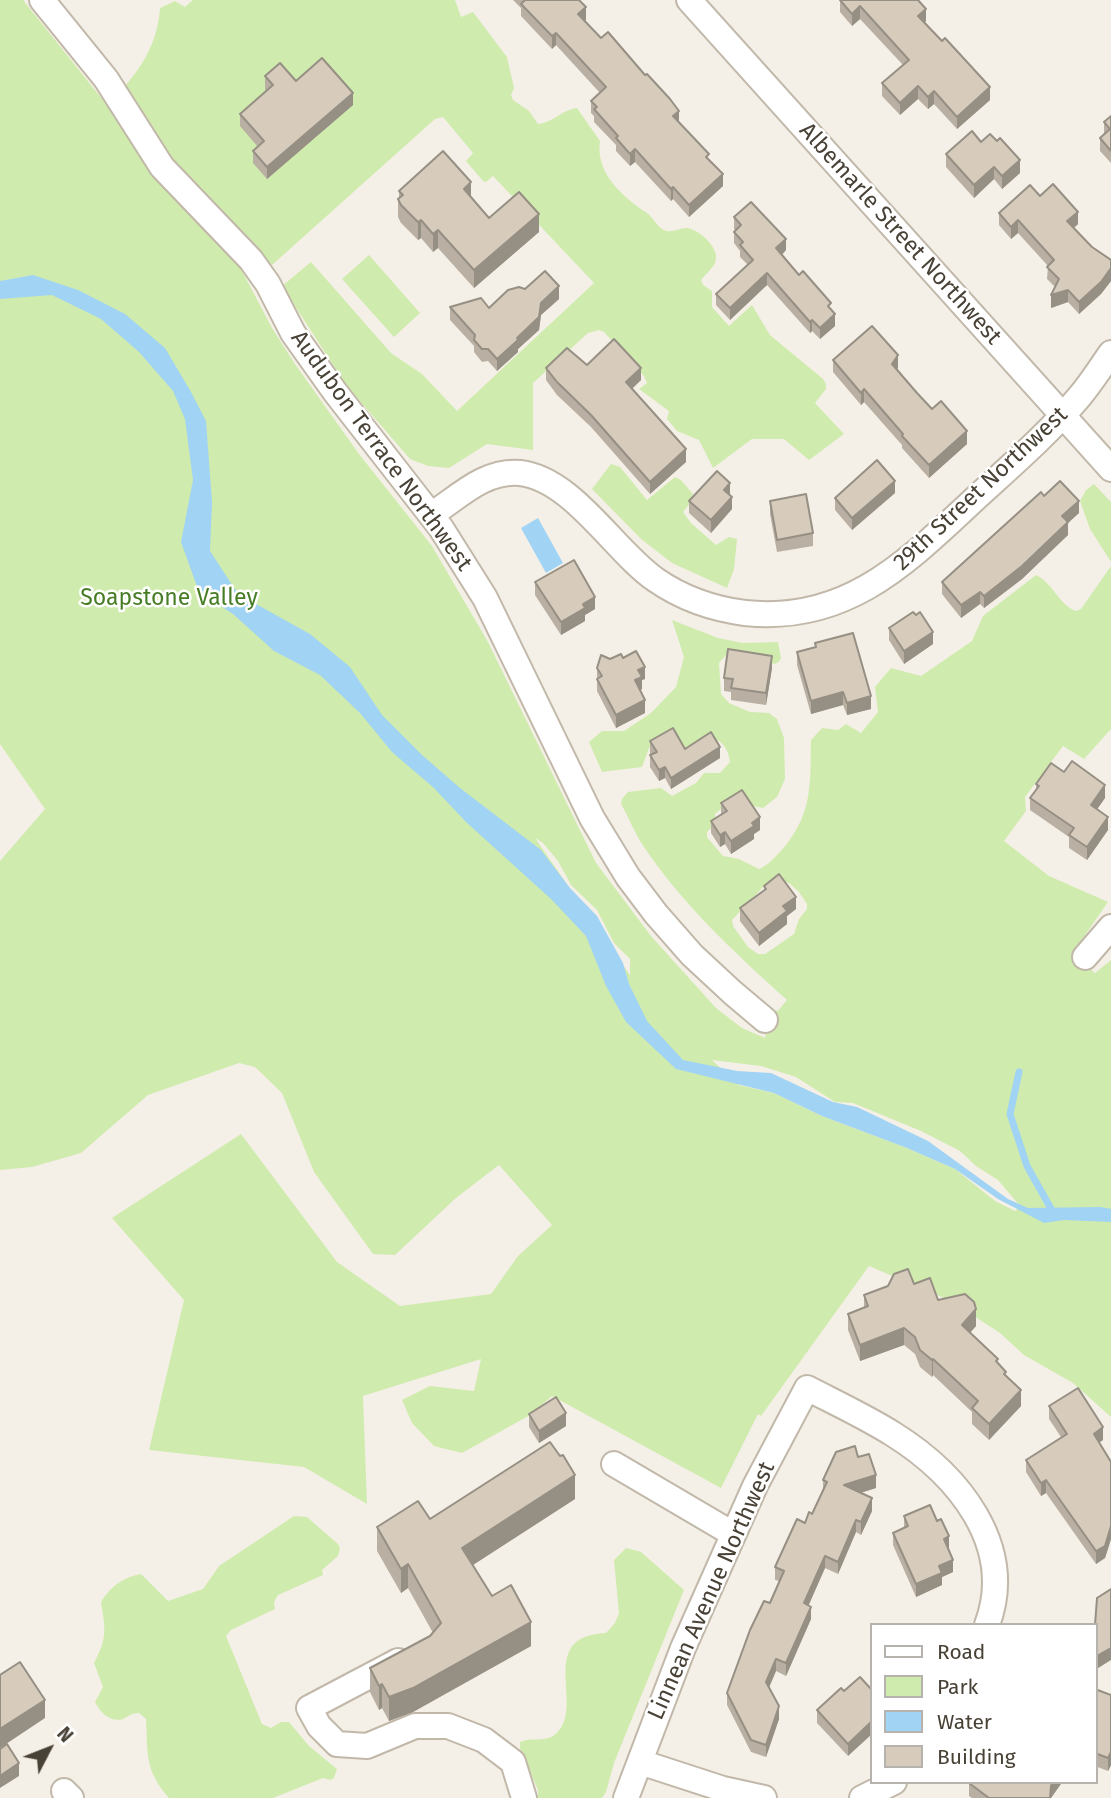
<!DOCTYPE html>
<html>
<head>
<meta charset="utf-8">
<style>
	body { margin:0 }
	#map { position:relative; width:1111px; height:1798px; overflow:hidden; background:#f5f0e7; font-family:"Fira Sans",sans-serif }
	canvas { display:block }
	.legend { position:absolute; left:870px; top:1623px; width:228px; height:161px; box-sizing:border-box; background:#fff; border:2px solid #b6b3af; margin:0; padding:9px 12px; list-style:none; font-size:21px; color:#484136 }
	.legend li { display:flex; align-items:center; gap:14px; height:35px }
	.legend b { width:35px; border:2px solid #b6b3af }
	.north { position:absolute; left:14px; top:1714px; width:70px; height:70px; -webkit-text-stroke:5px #fff; paint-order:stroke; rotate:48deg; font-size:19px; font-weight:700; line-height:28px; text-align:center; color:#484136 }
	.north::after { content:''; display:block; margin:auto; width:24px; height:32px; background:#484136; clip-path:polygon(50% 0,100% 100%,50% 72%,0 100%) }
</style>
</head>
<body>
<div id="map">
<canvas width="1111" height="1798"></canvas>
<ul class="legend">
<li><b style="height:9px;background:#fff"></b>Road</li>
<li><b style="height:19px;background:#d0ebae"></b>Park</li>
<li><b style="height:19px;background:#a1d3f4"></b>Water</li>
<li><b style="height:19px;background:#d7ccbc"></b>Building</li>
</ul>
<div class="north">N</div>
</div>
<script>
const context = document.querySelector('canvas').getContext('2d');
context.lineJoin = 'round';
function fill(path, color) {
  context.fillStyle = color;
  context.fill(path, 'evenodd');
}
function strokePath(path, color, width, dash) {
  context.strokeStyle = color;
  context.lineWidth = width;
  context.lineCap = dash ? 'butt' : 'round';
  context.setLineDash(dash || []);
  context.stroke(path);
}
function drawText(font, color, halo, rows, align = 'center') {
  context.font = font + ' "Fira Sans",sans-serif';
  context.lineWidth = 5;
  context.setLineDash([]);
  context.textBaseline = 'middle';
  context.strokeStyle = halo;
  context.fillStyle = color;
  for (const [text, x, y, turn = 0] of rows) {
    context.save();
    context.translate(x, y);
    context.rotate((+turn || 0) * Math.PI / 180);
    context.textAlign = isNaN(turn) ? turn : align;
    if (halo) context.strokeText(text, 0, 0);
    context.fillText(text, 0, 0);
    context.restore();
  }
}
fill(new Path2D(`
	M0,0h23l96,120 35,57 86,90 32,61 23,36 64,90 73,92 56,96 108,221 55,73 65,72 26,20 23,10 5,-29 8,2 9,-11c-52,-47 -104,-95 -143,-153 -9,-13 -15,-29 -23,-43l1,-5 6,-7 33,-4 11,8 24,-13 8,-10h16l10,-11c-2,-13 -6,-19 -18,-25l-21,16 -17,-18 -25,13 -7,19 -40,5 -13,-30 13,-11h22l27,-18 25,-26 8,-30 -12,-37 46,18 25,5 35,-1 3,16 -2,4 -5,2 -23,-8 -25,-1 -7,8 2,31 8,9 21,9 19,1 8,6 7,19 1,41 -8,18 -14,11 -11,-2 -3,-7 -5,-3 -17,8 -12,10 1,9 -9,9v5l16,19 16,3 20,10c9,-4 14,-10 21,-17 33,-37 30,-66 31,-112l11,-12 16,2 8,-6 15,9 17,-21 -3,-25 16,-19 30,8 51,-35 11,-25 53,-41c17,8 23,30 40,36l5,-2 30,-43v163l-27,30 -21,-13 -38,51 1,14 -22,30 45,35 59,26 -36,52 23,19 16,-13v457l-38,-34 -49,-28 -24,-22 -49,-32 -82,-35 -108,150 -3,-2 -37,74 -169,-92 -22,19 -68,38 -28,-7 -22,-23 -10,-23 28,-14 44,5 7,-32 -118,37 4,108 -63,-37 -155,-17 35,-150 -72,-82 129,-84 96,128 63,44 91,-12 27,-38 34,-31 -53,-60 -43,33 -61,57 -22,-1 -59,-82 -32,-79 -27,-26 -16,-4 -91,32 -67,58 -49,14 -32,3v-309l45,-52 -45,-65zM535,838l8,5 15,18 13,24 26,25 17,33 16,16v16zM777,880l12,3 10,9 8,12v5l-8,10 -5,15 -29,20h-7l-10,-7 -15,-21 -1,-6 31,-33zM712,1060l49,6 35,11 39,25 18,1 68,28 39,20 16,15 22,14 22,26 -5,5 -20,-10 -40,-32 -48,-21 -85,-32 -48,-23 -35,-8z
	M193,0h262l6,17 12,-5 34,45 7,31 -3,7 2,5 16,11 9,13c15,-1 23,-14 39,-16l23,33c-5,32 23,56 47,72 6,4 9,12 15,16 9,6 17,-2 26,-1 13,3 33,21 27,35 -3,6 -10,12 -14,17l2,5 9,6v16l17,19 23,-21 18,30 53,44 3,5v5l-11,14 29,31 -35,26 -25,-21h-32l-39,29 -14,-28 -22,-9 -10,-12 2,-8 -30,-22 8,-6 -3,-7 -40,-44 -5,-2 -11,3 -55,50v67l-46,-6 -38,24 -21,-2 -18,-7 -64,-74 -64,-99 29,-24 80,91 31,21 35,37 137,-128 -101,-107 -7,6 -3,-1 -17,-20 7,-8 -30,-36 -8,2 -163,146 -8,-4 -25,-32 -61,-60 -53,-83c20,-23 33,-47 35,-78l15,-7 10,6z
	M369,255l51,58 -26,24 -52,-58z
	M611,464l9,3 27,33 28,-23 6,3 12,14 -2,8 -8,10 8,11 25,22 13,-8 8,2 -3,30 -7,19 -55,-25 -31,-24 -49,-50z
	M1094,484l17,18v60l-21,-33 -10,-28 6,-11z
	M294,1516l13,1 31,27 2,4 -2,8 -16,14 1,5 -45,20 -4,7 1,7 -44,21 -5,6 36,88 9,4 10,-6h8l20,24 28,23 -3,9 -4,2 -7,-2 -50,20h-104c-25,-29 -21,-44 -23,-79l-7,-6c-7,0 -10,3 -16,6 -13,4 -23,-7 -28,-17l8,-15 -9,-24c14,-27 11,-33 7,-61 9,-15 22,-25 40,-28l27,27 35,-12 16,-23z
	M626,1548l15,4 43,38 -70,173 -8,29 -4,6h-64v-8l-18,-42v-6c11,-5 23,0 33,-6 37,-25 -21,-100 53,-103l9,-10 4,-10 -5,-53z`), '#d0ebae');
fill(new Path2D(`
	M33,275l45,15 47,24 40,34 26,44 15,29 6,81 -2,49 28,43 72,40 40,33 32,48 40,40 38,33 81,62 29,38 27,28 26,47 6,21 18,37 36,39 54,11 34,2 62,29 24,5 71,34 80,58 20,9 73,-1 10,2v13l-47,-2 -20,3 -46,-24 -43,-30 -48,-21 -85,-32 -48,-23 -98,-24 -50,-47 -20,-36 -20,-50 -35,-37 -85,-77 -32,-34 -42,-36 -32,-39 -40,-38 -46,-24 -41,-37 -34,-22 -18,-50 12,-62 -8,-61 -12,-28 -34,-39 -38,-33 -49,-24 -52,4v-18z
	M538,518l25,45 -17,10 -25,-45z`), '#a1d3f4');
strokePath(new Path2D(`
	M1019,1072l-9,42 17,52 27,48`), '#a1d3f4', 7);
const minor = new Path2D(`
	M42,0l64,79 56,88 89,93 17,24 25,49 42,59 106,136 44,70 107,220 36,59 28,37 36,41 41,38 32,27
	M689,0l422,469
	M431,515c28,-18 53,-45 89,-42 53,6 94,78 136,107 26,18 58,29 89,33 103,11 163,-52 233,-117 35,-32 71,-63 102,-100 11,-13 21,-29 31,-43
	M1085,957l26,-30
	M614,1464l119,70
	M398,1661l-89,47 10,18 18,18 30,2 48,-20h33l36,14 29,22 11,36
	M640,1762l83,27 41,9
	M64,1791l7,7
	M626,1798l57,-150 72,-162 52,-98c29,15 59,29 86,46 64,40 124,111 94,191
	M862,1798l32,-16`);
strokePath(minor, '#c1b8a9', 28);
strokePath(minor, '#fff', 24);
fill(new Path2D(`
	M513,0h66l7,20 -2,1 95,101 30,37 14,27 -34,31 -16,-18 -2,2 -36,-39 -5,4 -14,-15v-6l-22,-23v-6l-3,-3v-12l9,-8 -44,-48 -4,4 -31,-33v-8z
	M840,0l86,21 -1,1 65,78 -33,29 -23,-25 -6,5 -10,-10 -18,16 -18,-19v-13l21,-18 -43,-46 -8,7 -12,-14z
	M265,76l31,5 57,24 -86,74 -14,-16v-12l5,-4 -18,-21v-12l26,-23 -1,-2z
	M1111,116v47l-11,-12v-13l4,-4v-12z
	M981,142l39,31 -18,16 -8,-10 -20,19 -28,-31v-13z
	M399,191l72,7 18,20 50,14 -65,56 -36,-40 -5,4 -12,-14 -3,2 -17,-17 -3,-6v-18l1,-1z
	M1040,196l38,28 -4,4 18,19 19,13v21l-10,13 -22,20 -11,-12 -17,6 4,-21 -8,-8 1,-13 -30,-33 -7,6 -12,-14v-12z
	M734,217l52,33 -4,5 49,55 4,16 -15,13 -8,-8 -2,2 -43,-48 -37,35 -14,-15v-11l32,-29 -8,-8v-6l-6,-8v-11l1,-2 -1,-1z
	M559,299l-18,16 -2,15 -21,19v3l-21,19 -9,-10 -6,1 -8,-10v-6l-24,-26v-13l39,1z
	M833,360l65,8 -1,1 20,24 50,51 -38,34 -27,-30v-3l-38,-43 -3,3 -28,-33z
	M587,365l54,15 -9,9 54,73 -36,32 -59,-67 -34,-32 -11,-15v-12z
	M895,493l-43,37 -17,-20v-12z
	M730,495l2,14 -21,24 -22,-20v-12z
	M1044,496l35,17 -11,10v12l-46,44 -38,29 -4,-4 -19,14 -19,-24v-12z
	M770,501l43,32v13l-36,6 -7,-38z
	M535,582l60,27 -10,6v6l-24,14 -26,-40z
	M889,628l44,16 -29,20 -15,-24z
	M815,643l56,66 -24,6 -4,-10 -32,9 -14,-49v-13l18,-5z
	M623,658l22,21 -3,1v9l-2,1 5,23 -29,15 -19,-37v-23l13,-9z
	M772,668l-6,37 -35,-5v-8l-7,-1v-13z
	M650,741l35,8 35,9 -49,31 -6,-11 -6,3 -9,-14v-12h1l-1,-2z
	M1064,772l41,26 -8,11 11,21 -21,30 -18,-12v-11l-39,-27v-12l6,-9v-5z
	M721,803l39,27 -6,4v5l-23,15 -6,-10 -5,3 -9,-14v-12l10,-7z
	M764,886l32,23 -9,7v8l-28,22 -19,-25v-13l24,-18z
	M914,1284l62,42 -6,7 28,30 8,13 15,30 -32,34 -17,-16v-12l-39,-37 -1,2 -12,-10 -5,-13 -11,-9 -44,16 -12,-31v-16l16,-6v-13z
	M1049,1406l54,34 -4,2 12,20v77l-6,19 -9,6 -50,-71 -5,3 -15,-24v-12l35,-23 -12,-18z
	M529,1414l37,12 -27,17 -10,-16z
	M858,1457l18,31 -16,5 12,18 -11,24 -5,-3 -18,42 -13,-6 -17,37 3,14 -25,57 -10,-5 -7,17 10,31 -13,38 -15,-5 -24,-47v-12l52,-112 -4,-1v-13l30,-44 7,-9 11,-23v-11z
	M575,1499l-102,66 19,31 39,50 -118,66 -24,9 -7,-13 -3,2 -9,-18v-24l60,-32 3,-3 -25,-45 -7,5 -24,-42v-24z
	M904,1516l45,33 4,23 -11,5v8l-26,12 -23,-52v-12l11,-5z
	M860,1677l-12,79 -31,-33v-13l27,-19z
	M1095,1689l16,6v70l-3,6 -13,-5z
	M1061,1782l-10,16h-79l-3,-2v-13z`), '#b9afa2');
fill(new Path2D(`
	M860,6v13l-8,7v-12z
	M586,7v13l-8,6v-12z
	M926,9v12l-8,7v-12z
	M556,33v12l-4,4v-13z
	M918,86v13l-18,16v-12z
	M990,87v13l-33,29v-12z
	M934,91v13l-6,5v-12z
	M353,93v12l-86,74v-12z
	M679,111v12l-6,-7z
	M635,149v13l-5,4v-12z
	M1020,160v13l-18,16v-13z
	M994,167v12l-20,19v-13z
	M723,174v12l-34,31v-12z
	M471,182v18l-7,-11z
	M673,187v12l-2,2v-12z
	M1078,212v12l-11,10v-13z
	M539,214v18l-65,56v-18z
	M421,220v18l-3,2v-18z
	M1018,220v13l-7,6v-12z
	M438,230v18l-5,4v-18z
	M786,239v11l-10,10v-12z
	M1111,268v13l-10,13 -22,20v-12z
	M767,273v12l-37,35v-12z
	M559,286v13l-18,16 -2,15 -21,19v3l-21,19v-12l20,-21 24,-35z
	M1068,290v12l-17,6v-13z
	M835,314v12l-15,13v-11z
	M812,320v11l-2,2v-11z
	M898,355v13l-6,8v-12z
	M641,368v12l-15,14v-12z
	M864,389v13l-3,3v-12z
	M967,431v13l-38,34v-13z
	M686,449v13l-36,32v-12z
	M895,481v12l-43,37v-12z
	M730,483v12l-6,-5z
	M732,497v12l-21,24v-13z
	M1079,501v12l-11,10v12l-46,44 -38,29v-12l78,-80z
	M980,592v12l-19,14v-13z
	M595,597v12l-10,6v6l-24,14v-13l22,-18z
	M933,632v12l-29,20v-13z
	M772,656v12l-6,37v-12z
	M645,667v12l-3,1v9l-7,4v-13l3,-10z
	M843,692v13l-32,9v-13z
	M871,696v13l-24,6v-12z
	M645,700v13l-29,15v-13z
	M720,747v11l-49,31v-11z
	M665,767v11l-6,3v-11z
	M1105,785v13l-14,20v-13z
	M760,817v13l-6,4v5l-23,15v-13l21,-18z
	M1108,817v13l-21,30v-13z
	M725,832v12l-5,3v-12z
	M796,897v12l-9,7v8l-28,22v-13l24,-27z
	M976,1309v17l-14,16v-17z
	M904,1328v17l-44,16v-16z
	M933,1359v16l-1,2v-17z
	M1021,1390v16l-32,34v-16z
	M566,1413v13l-27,17v-12z
	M1103,1427v13l-9,6v-12z
	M575,1475v24l-113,73v-24z
	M876,1475v13l-32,10v-13z
	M1046,1480v13l-5,3v-13z
	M872,1498v13l-11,24v-13z
	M856,1520v12l-18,42v-12z
	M1111,1526v13l-6,19 -9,6v-13z
	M949,1536v13l-5,-10z
	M825,1556v12l-21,48v-13z
	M953,1560v12l-11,5v8l-26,12v-13l23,-18z
	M408,1564v24l-7,5v-24z
	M811,1607v12l-25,57v-13z
	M531,1622v24l-118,66 -24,9v-24z
	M1111,1648v12l-16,10v-13z
	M776,1659v12l-10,23v-12z
	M382,1684v24l-3,2v-24z
	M45,1700v18l-45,30v-19z
	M779,1706v13l-13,38v-12z
	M871,1722v13l-23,21v-12z
	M1111,1752v13l-3,6v-13z
	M19,1763v13l-19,12v-12z
	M1053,1782h8v2l-10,14v-12z`), '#968f84');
const building = new Path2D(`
	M525,0h54l7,7 -8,7 23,24 7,-6 37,43 2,-1 23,25 9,12 -6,5 36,38 -3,3 17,17 -34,31 -16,-18 -2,2 -36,-40 -5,5 -14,-16 2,-2 -24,-27 3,-2 -6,-6 15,-14 -50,-54 -4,3 -31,-32z
	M840,0h78l8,9 -8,7 24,25 3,-3 45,49 -33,30 -23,-26 -6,6 -10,-11 -18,17 -18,-20 27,-23 -49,-54 -8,8z
	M322,58l31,35 -86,74 -14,-16 11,-10 -24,-27 33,-29 -8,-9 15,-13 16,18z
	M1111,116v35l-11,-13 10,-9 -6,-7z
	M972,131l9,11 9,-8 7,7 3,-3 20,22 -18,16 -8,-9 -20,18 -28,-31z
	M443,151l28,31 -7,7 25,29 30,-26 20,22 -65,56 -36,-40 -5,4 -12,-14 -3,2 -17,-17 -3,-6 5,-4 -4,-4z
	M1053,184l25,28 -11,9 25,26 19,13v8l-10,14 -22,20 -11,-12 -17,5 8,-16 -12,-12 7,-7 -36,-40 -7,7 -12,-14 31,-28 10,11z
	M751,202l35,37 -10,9 23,27 4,-4 28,32 -3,3 7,8 -15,14 -8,-8 -2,2 -43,-49 -37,35 -14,-14 37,-34 -13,-15 3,-3 -9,-10 7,-7 -7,-8z
	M545,271l14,15 -18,17 -2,14 -22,21 1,2 -21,19 -9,-10h-6l-8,-9 1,-5 -25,-28 31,-9 8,10 19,-18 11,-3 6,2z
	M872,326l26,29 -6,9 25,29 15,16 9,-8 26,30 -38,34 -27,-29 1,-2 -39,-45 -3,4 -28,-33z
	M614,339l27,29 -15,14 60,67 -36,33 -59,-67 -34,-33 -11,-14 21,-20 20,17z
	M877,460l18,21 -43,37 -17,-20z
	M717,471l13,12 -6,7 8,7 -21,23 -22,-19z
	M1060,481l19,20 -17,15 6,6 -46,44 -38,30 -4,-4 -19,13 -19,-23 99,-90 3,4z
	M806,494l7,39 -36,7 -7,-39z
	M574,560l21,37 -12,7 2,4 -24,14 -26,-40z
	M913,612l3,3 4,-3 13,20 -29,19 -15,-23z
	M853,633l18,63 -24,7 -4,-11 -32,9 -14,-49 19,-5 -1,-4z
	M728,649l44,7 -6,37 -35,-5 2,-9 -9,-1z
	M636,651l9,16 -7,3 4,7 -7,3 10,20 -29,15 -19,-36 5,-3 -5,-8 4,-13 9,4 11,-5 2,4z
	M673,728l12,21 26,-17 9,15 -49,31 -6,-11 -6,3 -9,-15 7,-3 -7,-11z
	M1072,761l33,24 -14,20 17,12 -21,30 -18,-12 5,-7 -44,-30 9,-12 -3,-2 15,-21 13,9z
	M742,790l18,27 -8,6 2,3 -23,15 -6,-9 -5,3 -9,-14 16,-10 -6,-8z
	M779,874l17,23 -13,9 4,5 -28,22 -19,-25 26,-19 -2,-3z
	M908,1269l6,15 16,-6 8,22 27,-6 9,8 2,7 -14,16 36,34 -2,2 10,11 -2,2 17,16 -32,34 -17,-16 6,-7 -45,-42 -1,1 -12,-10 -5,-13 -11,-9 -44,17 -12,-31 20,-8 -4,-11 24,-9 6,-12z
	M1078,1388l25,39 -9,7 17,28v64l-6,20 -9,5 -50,-71 -5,3 -15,-23 41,-26 -18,-28z
	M556,1397l10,16 -27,18 -10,-17z
	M550,1442l10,14 3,-1 12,20 -113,73 30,48 19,-11 20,37 -118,66 -24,9 -7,-13 -3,2 -9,-18 60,-32 11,-13 -33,-59 -7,5 -24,-42 41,-26 12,18z
	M855,1446l3,11 11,-3 7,21 -32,10 28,13 -11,24 -5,-2 -18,42 -13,-6 -21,47 7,4 -25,56 -10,-4 -10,23 13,24 -13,39 -15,-5 -24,-47 23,-63 14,-29 6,2 14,-32 -9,-4 22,-48 8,4 4,-11 3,2 15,-32 -4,-2 13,-28z
	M930,1505l7,16 4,-2 8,17 -5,3 9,21 -14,6 3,7 -26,11 -23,-51 15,-7 -4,-10z
	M1111,1589v59l-16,9v-32l2,-27z
	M20,1662l25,38 -45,29v-54z
	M860,1677l11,12v33l-23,22 -31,-34 24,-22 3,3z
	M1095,1689l16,6v57l-3,6 -13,-5z
	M7,1744l12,19 -19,13v-27z
	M969,1782h84l-2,4 -1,12h-61l-20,-15z`);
fill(building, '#d7ccbc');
strokePath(building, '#968f84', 2);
drawText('23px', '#484136', '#fff', [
	["Albemarle Street Northwest",900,234,48],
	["Audubon Terrace Northwest",381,451,54],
	["29th Street Northwest",981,489,-43],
	["Linnean Avenue Northwest",712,1591,-66]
]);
drawText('23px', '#477d25', '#fff', [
	["Soapstone Valley",169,599]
]);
</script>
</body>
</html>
